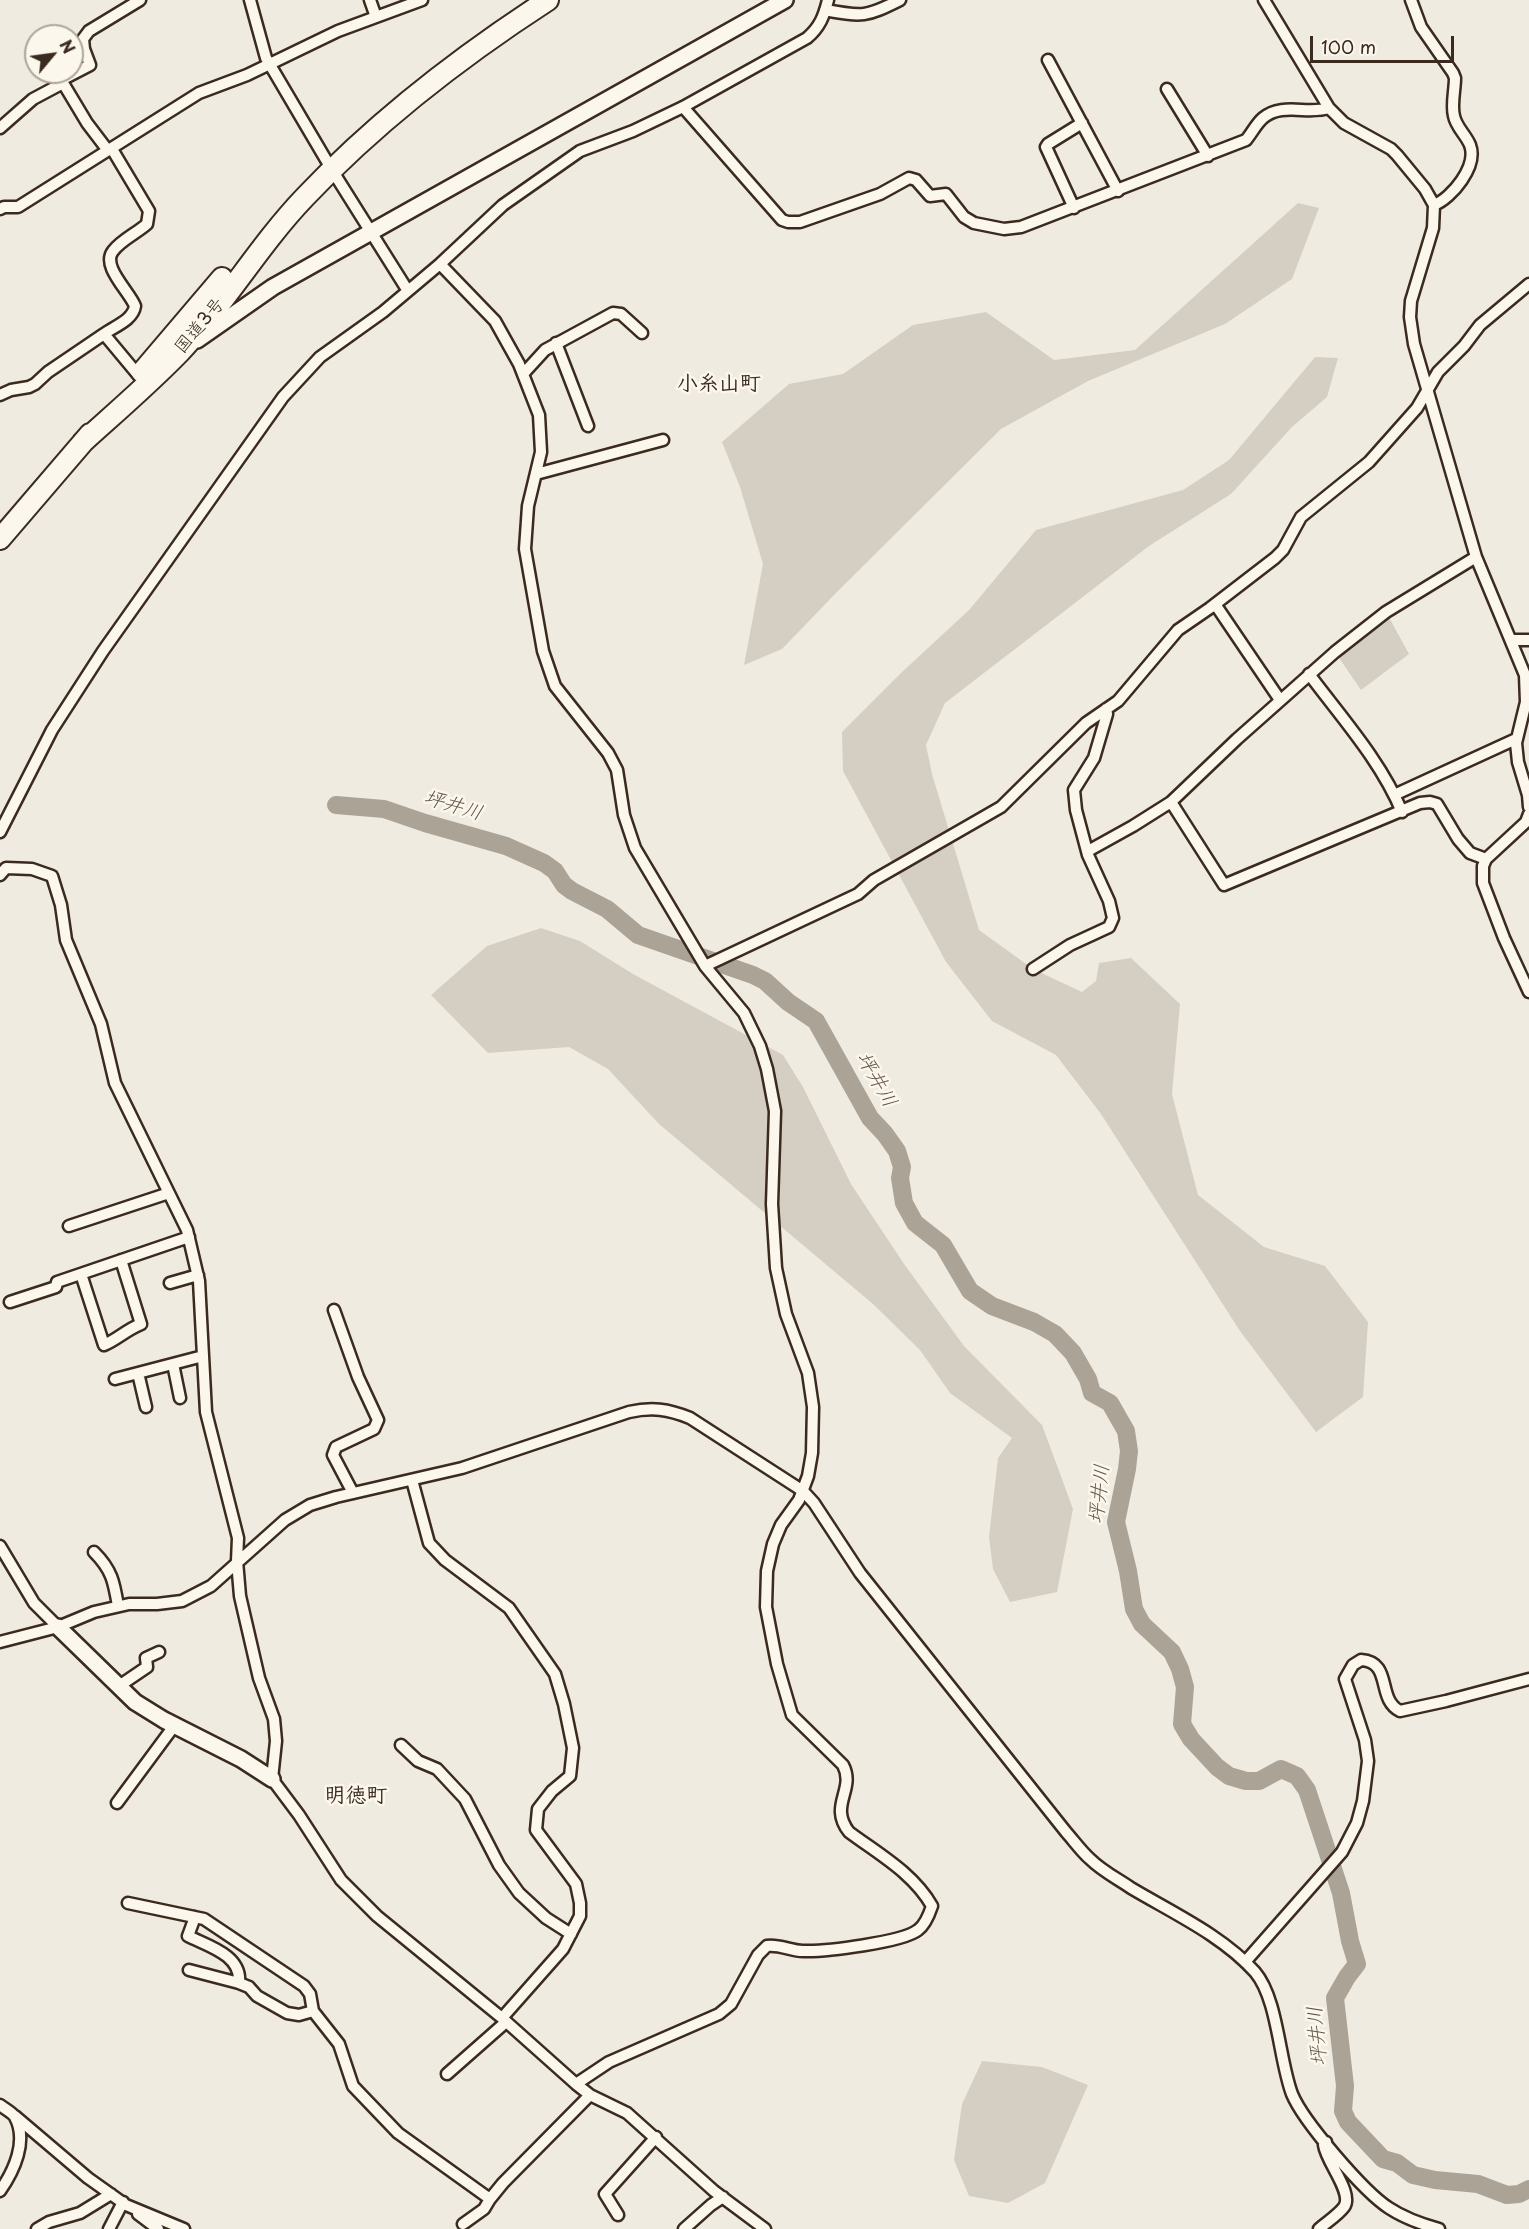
<!DOCTYPE html>
<html>
<head>
<meta charset="utf-8">
<style>
	body { margin:0 }
	#map { position:relative; width:1529px; height:2229px; overflow:hidden; background:#f0ebe0; font-family:"Playpen Sans",sans-serif }
	canvas { display:block }
	.north { position:absolute; left:24px; top:24px; width:60px; height:60px; box-sizing:border-box; background:#fbf7ec; border:2px solid #aea59a; border-radius:50%; rotate:61deg; font-size:16px; font-weight:700; line-height:24px; text-align:center; color:#3b2a1e }
	.north::after { content:''; display:block; margin:auto; width:21px; height:27px; background:#3b2a1e; clip-path:polygon(50% 0,100% 100%,50% 72%,0 100%) }
	.scale { position:absolute; left:1310px; top:36px; width:144px; height:27px; box-sizing:border-box; border:3px solid #3b2a1e; border-top:0; padding-left:8px; font-size:18px; line-height:21px; white-space:nowrap; color:#3b2a1e; -webkit-text-stroke:4px #fbf7ec; paint-order:stroke }
</style>
</head>
<body>
<div id="map">
<canvas width="1529" height="2229"></canvas>
<div class="north">N</div>
<div class="scale">100 m</div>
</div>
<script>
const context = document.querySelector('canvas').getContext('2d');
context.lineJoin = 'round';
function fill(path, color) {
  context.fillStyle = color;
  context.fill(path, 'evenodd');
}
function strokePath(path, color, width, dash) {
  context.strokeStyle = color;
  context.lineWidth = width;
  context.lineCap = dash ? 'butt' : 'round';
  context.setLineDash(dash || []);
  context.stroke(path);
}
function drawText(font, color, halo, rows, align = 'center') {
  context.font = font + ' "Playpen Sans","Klee One",sans-serif';
  context.lineWidth = 5;
  context.setLineDash([]);
  context.textBaseline = 'middle';
  context.strokeStyle = halo;
  context.fillStyle = color;
  for (const [text, x, y, turn = 0] of rows) {
    context.save();
    context.translate(x, y);
    context.rotate((+turn || 0) * Math.PI / 180);
    context.textAlign = isNaN(turn) ? turn : align;
    if (halo) context.strokeText(text, 0, 0);
    context.fillText(text, 0, 0);
    context.restore();
  }
}
fill(new Path2D(`
	M1298,203l21,5 -27,71 -67,45 -137,57 -87,48 -164,163 -55,57 -38,16 19,-101 -23,-77 -18,-45 67,-58 54,-10 70,-49 73,-13 68,48 81,-10z
	M1315,357l23,1 -11,39 -35,30 -61,67 -82,52 -204,157 -19,42 6,29 47,156 54,39 49,23 14,-11 3,-18 32,-5 49,46 -8,90 26,101 66,52 61,19 43,56 -5,75 -47,35 -76,-101 -139,-217 -45,-59 -64,-34 -46,-59 -103,-191 -1,-39 59,-59 68,-63 67,-80 147,-40 46,-30z
	M1386,612l23,42 -48,36 -26,-38z
	M541,928l39,13 53,33 150,81 20,32 48,97 53,80 60,82 78,79 31,84 -16,83 -47,10 -17,-33 -4,-32 9,-79 14,-20 -62,-45 -30,-43 -47,-46 -214,-180 -51,-55 -39,-22 -81,6 -57,-58 56,-49z
	M982,2061l60,6 46,18 -43,98 -37,20 -39,-7 -15,-36 8,-56z`), '#d5cec3');
strokePath(new Path2D(`
	M336,805l48,4 41,14 81,23 38,17 11,8 9,14 8,6 35,18 31,26 115,40 12,6 23,21 28,19 54,97 15,16 12,17 5,16 -2,11 4,25 11,20 28,22 27,46 22,15 42,16 21,12 18,19 15,26 4,14 18,10 16,28 3,20 -2,18 -11,53 12,49 6,38 8,15 30,28 8,17 5,18 -3,37 9,15 26,28 12,9 17,5h13l22,-12 16,7 10,14 34,103 9,48 7,23 -10,13 -12,21 10,88 -2,25 5,11 35,37 14,4 16,12 22,5 43,4 29,11 12,-1 10,-5`), '#aca397', 18);
const street = new Path2D(`
	M250,0l16,58 66,112 76,121
	M370,0l6,17
	M1264,0l65,108 15,15 47,26 6,6 28,34 9,16 -1,23 -22,73 -1,16 4,27 62,213 49,118 1,27 -10,41 2,19 10,33 1,12
	M1411,0l10,27 32,46 2,5c0,12 -4,27 -1,38 2,11 12,19 16,29 8,21 -18,53 -36,60
	M825,10c38,7 41,7 75,-10
	M1048,60l70,131
	M1167,89l41,67
	M683,107l99,113 6,2h12l80,-28 29,-16 7,2 14,16 16,-2 18,23 10,6 30,6 17,-2 225,-87c6,-7 10,-16 17,-22 19,-16 45,-3 66,-10
	M0,128l33,-29 30,-16
	M1074,208l-28,-61 2,-3 34,-21
	M0,209l4,-2h14l181,-114 48,-18 91,-44 84,-31
	M440,264l55,57 24,43 20,51 2,37 -13,54 -3,43 18,102 12,35 53,67 9,17 7,45 11,33 70,118 39,47 16,33 7,23 8,42 -3,93 4,64 10,46 22,59 5,34 -1,46 -4,23 -9,24 -18,25 -8,19 -6,27 -1,36 11,57 15,51 51,50c13,25 -15,40 6,67 31,23 64,41 83,74 -3,9 -7,19 -14,24 -15,12 -93,22 -115,21 -12,0 -24,-7 -36,-5l-9,9 -27,49 -12,10 -110,48 -33,22
	M556,343l32,83
	M524,373l21,-23 68,-37 8,1 21,19
	M139,376l-35,-42c11,-8 29,-14 31,-28 -6,-15 -34,-40 -22,-55 8,-11 24,-18 34,-27l2,-13 -37,-62 -6,-1 -19,-25 -24,-40v-4l27,-14 -6,-16 -1,-10 6,-8 51,-31
	M0,395l11,-5 18,-3 6,-3 13,-12 56,-38
	M536,474l127,-34
	M1215,604l65,96
	M1511,640h18
	M1309,674c32,43 72,87 93,138
	M1394,795l122,-56
	M1171,802l53,83 196,-82 10,-1 7,2 21,35 12,14 16,6
	M1529,814l-3,8 -40,37 -3,7v17l21,55 25,54
	M0,832l52,-102 51,-79 180,-254 37,-40 63,-45 57,-48 63,-59 77,-54 53,-20 50,-24 124,-69c13,-11 17,-22 21,-38
	M1088,851l45,-25 38,-24 66,-63 98,-87 51,-40 90,-55
	M0,875l6,-7 26,1 20,7 9,29 5,35 35,84 14,59 72,147 12,51 7,131 32,126 -1,23 3,35 19,82 15,41 2,22 -4,38 27,36 42,65 36,36 125,102 74,66 14,11 37,18 87,78 51,38
	M705,966l153,-72 16,-14 127,-73 85,-84 32,-22 60,-71 32,-22 65,-50 8,-8 18,-33 68,-55 48,-54 21,-36 26,-26 16,-21 49,-41
	M1033,969l37,-24 39,-18 4,-9 -4,-17 -21,-46 -12,-45 -2,-20 20,-32 13,-44 -1,-5
	M69,1226l100,-33
	M81,1274l23,71c14,-6 22,-15 37,-21l-20,-64
	M170,1283l28,-8
	M10,1302l46,-15 1,-5 132,-45
	M334,1310l24,67 20,43 -4,9 -38,18 -3,8 20,38
	M173,1364l7,34
	M138,1373l8,34
	M115,1379l88,-23
	M412,1480l17,63 16,17 64,48 46,66 9,30 9,44 -3,28 -18,15 -14,18 -2,21 40,54 4,19v13l-17,33 -61,69
	M0,1546l34,57 24,24
	M94,1552c18,18 20,30 24,54
	M0,1642l58,-15 36,-15 35,-8h28l25,-3 29,-15 74,-66 25,-15 26,-8 126,-29 167,-56c23,-5 39,-3 61,6l113,73 11,12 46,70 206,259c8,9 15,19 24,27 12,12 28,20 41,29 42,25 92,48 124,84 23,27 24,88 37,122 11,27 72,98 97,114 15,10 32,16 50,21
	M119,1686l28,-19 -1,-9 13,-6
	M401,1745l17,16 19,8 28,30 34,66 20,28 27,25 25,16
	M117,1803l57,-77
	M128,1903l76,16 100,67 6,8 3,17 26,33 14,42 45,47 92,66 13,-16 87,-88
	M195,1917l-7,19c20,10 54,19 51,47l10,4 8,9 30,17 12,2 14,-4
	M1245,1962l97,-110 15,-29 6,-22 5,-40 -3,-21 -20,-61 8,-14 8,-5c32,2 15,39 39,51l46,-10 83,-22
	M189,1970l50,13
	M447,2074l59,-52
	M0,2105c5,4 13,8 15,12 13,24 -1,54 -15,74
	M15,2116l73,62 38,27 58,24
	M138,2214l20,15
	M618,2215l-13,-21 51,-57
	M463,2224l21,-15 6,-10
	M37,2229l12,-7 31,-9 31,-19
	M109,2229l14,-27
	M684,2229l27,-24 12,-8
	M1319,2229c8,-7 19,-14 25,-22 10,-14 -18,-45 -20,-62l2,-3`);
const secondary = new Path2D(`
	M197,340l76,-53 512,-287
	M58,1627l77,75 29,18 77,39 31,20`);
const highway = new Path2D(`
	M142,372l80,-94
	M83,442c32,-29 66,-58 97,-90 45,-48 79,-107 125,-155 72,-76 155,-140 243,-197
	M0,539l90,-105`);
strokePath(street, '#3b2a1e', 15);
strokePath(secondary, '#3b2a1e', 20);
strokePath(highway, '#3b2a1e', 24);
strokePath(street, '#fbf7ec', 10);
strokePath(secondary, '#fbf7ec', 15);
strokePath(highway, '#fbf7ec', 20);
drawText('18px', '#3b2a1e', '#fbf7ec', [
	["国道3号",200,326,-50]
]);
drawText('italic 20px', '#635448', '#fbf7ec', [
	["坪井川",453,806,17],
	["坪井川",876,1080,60],
	["坪井川",1100,1494,-84],
	["坪井川",1318,2036,-95]
]);
drawText('bold 21px', '#3b2a1e', '#fbf7ec', [
	["小糸山町",719,384],
	["明徳町",356,1796]
]);
</script>
</body>
</html>
